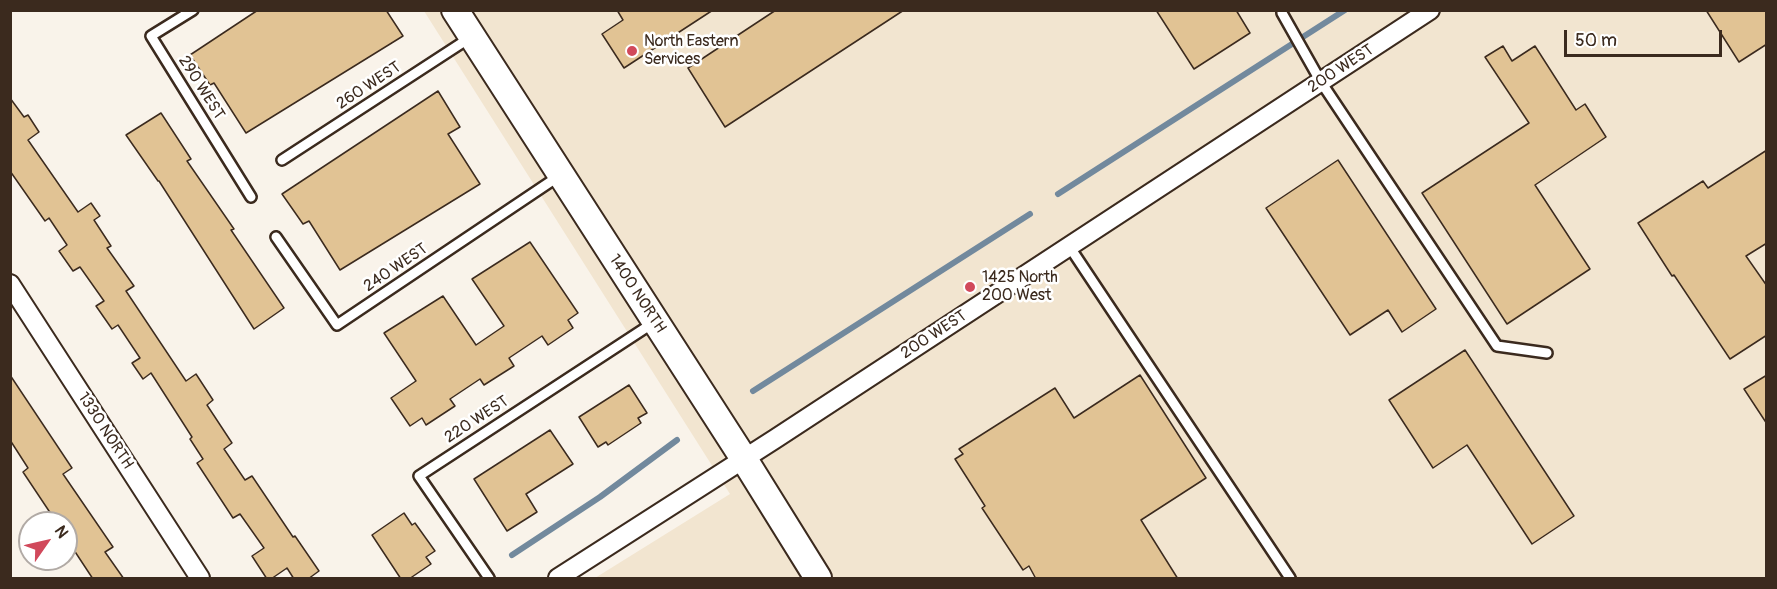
<!DOCTYPE html>
<html>
<head>
<meta charset="utf-8">
<style>
	body { margin:0 }
	#map { position:relative; width:1777px; height:589px; overflow:hidden; background:#f9f3ea; font-family:Pangolin,sans-serif }
	canvas { display:block }
	.frame { position:absolute; inset:0; border:12px solid #3b2a1e; pointer-events:none }
	.north { position:absolute; left:18px; top:511px; width:60px; height:60px; box-sizing:border-box; background:#fff; border:2px solid #b1aaa5; border-radius:50%; rotate:56deg; font-size:16px; font-weight:700; line-height:24px; text-align:center; color:#3b2a1e }
	.north::after { content:''; display:block; margin:auto; width:21px; height:27px; background:#d1495b; clip-path:polygon(50% 0,100% 100%,50% 72%,0 100%) }
	.scale { position:absolute; left:1564px; top:30px; width:158px; height:27px; box-sizing:border-box; border:3px solid #3b2a1e; border-top:0; padding-left:8px; font-size:18px; line-height:21px; white-space:nowrap; color:#3b2a1e; -webkit-text-stroke:4px #fff; paint-order:stroke }
</style>
</head>
<body>
<div id="map">
<canvas width="1777" height="589"></canvas>
<div class="frame"></div>
<div class="north">N</div>
<div class="scale">50 m</div>
</div>
<script>
const context = document.querySelector('canvas').getContext('2d');
context.lineJoin = 'round';
function fill(path, color) {
  context.fillStyle = color;
  context.fill(path, 'evenodd');
}
function strokePath(path, color, width, dash) {
  context.strokeStyle = color;
  context.lineWidth = width;
  context.lineCap = dash ? 'butt' : 'round';
  context.setLineDash(dash || []);
  context.stroke(path);
}
function drawText(font, color, halo, rows, align = 'center') {
  context.font = font + ' Pangolin,sans-serif';
  context.lineWidth = 5;
  context.setLineDash([]);
  context.textBaseline = 'middle';
  context.strokeStyle = halo;
  context.fillStyle = color;
  for (const [text, x, y, turn = 0] of rows) {
    context.save();
    context.translate(x, y);
    context.rotate((+turn || 0) * Math.PI / 180);
    context.textAlign = isNaN(turn) ? turn : align;
    if (halo) context.strokeText(text, 0, 0);
    context.fillText(text, 0, 0);
    context.restore();
  }
}
fill(new Path2D(`
	M424,11h1342v567h-1171l135,-84z`), '#f2e5d0');
strokePath(new Path2D(`
	M1058,194l287,-184
	M753,391l277,-177
	M512,555l88,-58 77,-57`), '#72899d', 6);
const building = new Path2D(`
	M258,10h128l17,26 -157,97 -32,-50 -4,2 -20,-30z
	M617,10h96l-89,58 -22,-34 21,-14z
	M776,10h128l-179,117 -37,-59z
	M1156,10h80l14,23 -56,36z
	M1706,10h61v34l-28,18z
	M1503,46l9,15 23,-15 41,64 9,-6 21,33 -71,48 55,84 -83,55 -85,-131 107,-70 -44,-66z
	M438,91l22,36 -12,7 32,50 -140,86 -31,-49 -6,3 -21,-30z
	M10,98l14,19 4,-2 11,17 -11,8 50,72 13,-9 9,13 -6,4 17,26 -4,2 27,38 -8,5 60,90 10,-7 17,26 -6,5 25,38 -8,6 21,31 7,-4 41,61 2,-1 24,35 -11,8h-14l-7,-11 -16,11h-4l-15,-23 12,-8 -24,-34 -7,4 -36,-55 6,-4 -13,-20 2,-2 -41,-64 -8,6 -11,-16 8,-5 -22,-33 -6,4 -16,-23 8,-5 -24,-34 -7,4 -14,-20 8,-6 -18,-27 -4,3 -35,-50z
	M161,113l30,46 -4,2 47,68 -3,1 53,78 -30,21 -95,-148h-1l-32,-46z
	M1767,150v93l-21,13 21,30v49l-37,24 -56,-84 -2,1 -34,-53 65,-42 5,7z
	M1338,160l98,149 -34,23 -14,-22 -38,25 -84,-127z
	M530,242l48,71 -10,7 5,8 -25,17 -6,-9 -33,22 5,8 -30,19 -4,-6 -30,20 5,7 -29,19 -4,-7 -12,8 -19,-28 25,-17 -32,-48 59,-37 33,49 28,-19 -32,-47z
	M1465,350l109,166 -42,28 -65,-99 -34,23 -44,-68z
	M10,375l62,93 -9,6 50,73 -8,5 19,27h-31l-27,-41v-15h-9l-34,-51 5,-4 -18,-28z
	M1140,375l66,103 -65,42 37,59h-142l-7,-13 -6,4 -41,-62 3,-2 -30,-47 8,-5 -4,-5 96,-61 19,30z
	M1767,375v49l-23,-35z
	M629,385l18,28 -9,5 3,5 -33,22 -2,-3 -8,5 -19,-30z
	M550,430l23,34 -47,30 11,18 -30,19 -33,-52z
	M404,513l8,12 3,-2 20,28 -9,6 5,7 -22,15h-8l-29,-44z`);
fill(building, '#e1c394');
strokePath(building, '#3b2a1e', 1.5);
const service = new Path2D(`
	M193,10l-42,26 100,161
	M1282,10v3l39,69 176,264 50,7
	M282,160l189,-123
	M276,237l61,88 222,-149
	M1069,246l221,332
	M489,578l-70,-102 234,-153`);
const minor = new Path2D(`
	M10,284l190,294
	M558,578l217,-139 655,-429`);
const secondary = new Path2D(`
	M455,10l289,449 74,119`);
strokePath(service, '#3b2a1e', 14);
strokePath(minor, '#3b2a1e', 22);
strokePath(secondary, '#3b2a1e', 30);
strokePath(service, '#fff', 9);
strokePath(minor, '#fff', 18);
strokePath(secondary, '#fff', 26);
for (const [x, y, r, color] of [
	[632,51,6,"#d1495b"],
	[970,287,6,"#d1495b"]
]) {
  const dot = new Path2D();
  dot.arc(x, y, r, 0, 2 * Math.PI);
  context.fillStyle = color;
  context.fill(dot);
  strokePath(dot, '#fff', 2);
}
drawText('16px', '#3b2a1e', '#fff', [
	["North Eastern",644,42],
	["Services",644,60],
	["1425 North",982,278],
	["200 West",982,296]
], 'left');
drawText('16px', '#3b2a1e', '#fff', [
	["200 WEST",1341,69,-33],
	["260 WEST",369,86,-33],
	["290 WEST",201,88,58],
	["240 WEST",396,268,-34],
	["1400 NORTH",637,294,57],
	["200 WEST",934,335,-33],
	["220 WEST",477,420,-33],
	["1330 NORTH",105,431,57]
]);
</script>
</body>
</html>
